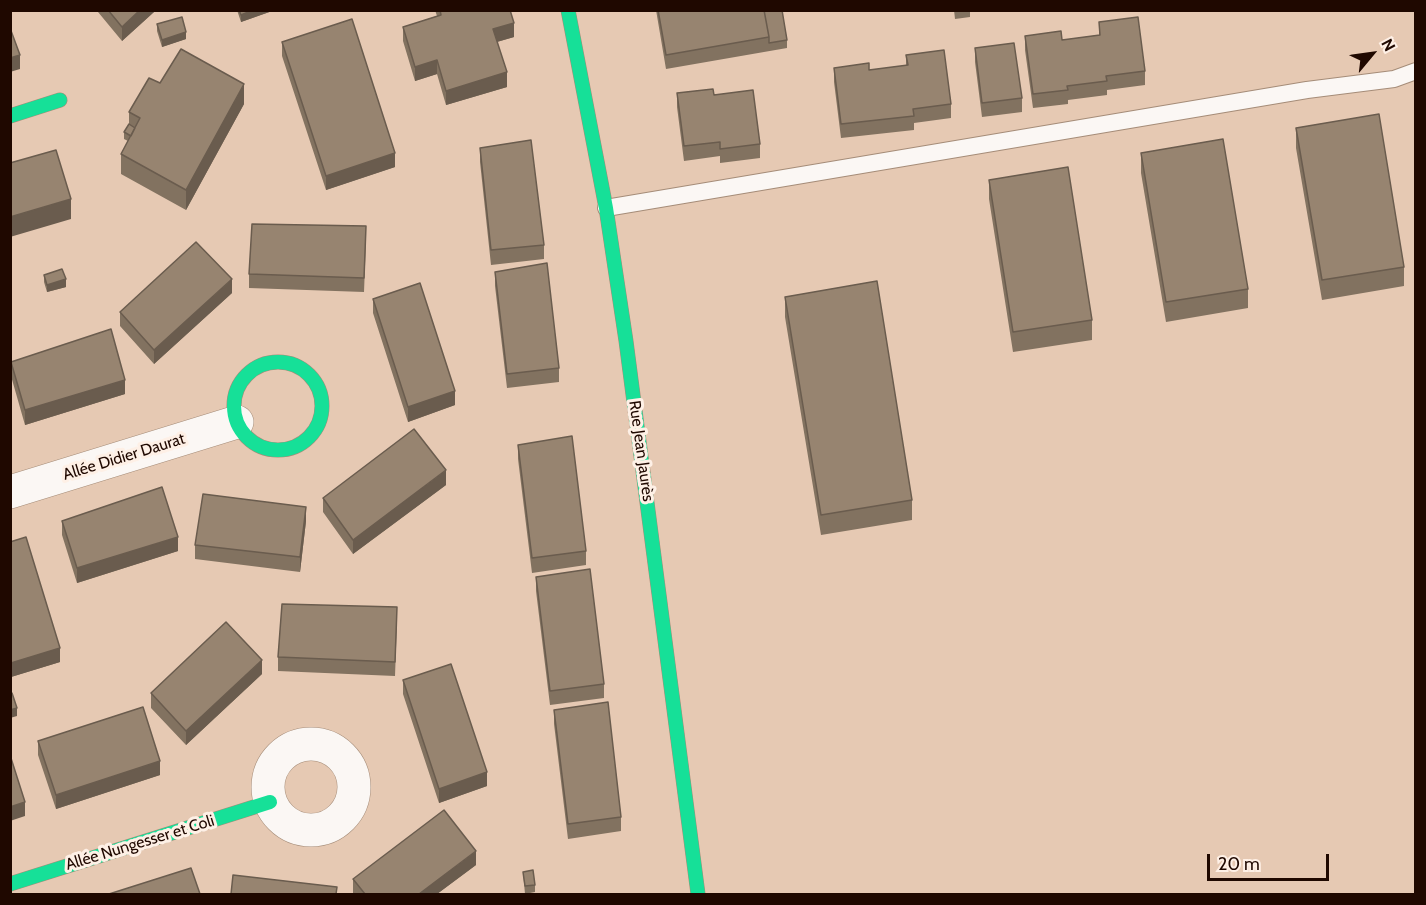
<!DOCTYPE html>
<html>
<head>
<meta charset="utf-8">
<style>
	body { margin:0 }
	#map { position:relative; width:1426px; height:905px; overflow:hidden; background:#e6c9b3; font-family:Cabin,sans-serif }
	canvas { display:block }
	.frame { position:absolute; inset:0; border:12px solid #1f0800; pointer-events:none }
	.north { position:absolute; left:1342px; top:24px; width:60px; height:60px; -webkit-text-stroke:4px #fef0e6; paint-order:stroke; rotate:61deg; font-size:16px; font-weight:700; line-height:24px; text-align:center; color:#1f0800 }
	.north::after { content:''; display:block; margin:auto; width:21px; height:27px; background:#1f0800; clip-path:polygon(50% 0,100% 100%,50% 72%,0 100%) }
	.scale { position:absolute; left:1207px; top:854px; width:122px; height:27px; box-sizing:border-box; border:3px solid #1f0800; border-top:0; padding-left:8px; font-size:18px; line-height:21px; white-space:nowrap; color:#1f0800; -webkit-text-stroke:4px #fef0e6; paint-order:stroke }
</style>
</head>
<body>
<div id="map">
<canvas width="1426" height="905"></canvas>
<div class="frame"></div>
<div class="north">N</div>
<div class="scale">20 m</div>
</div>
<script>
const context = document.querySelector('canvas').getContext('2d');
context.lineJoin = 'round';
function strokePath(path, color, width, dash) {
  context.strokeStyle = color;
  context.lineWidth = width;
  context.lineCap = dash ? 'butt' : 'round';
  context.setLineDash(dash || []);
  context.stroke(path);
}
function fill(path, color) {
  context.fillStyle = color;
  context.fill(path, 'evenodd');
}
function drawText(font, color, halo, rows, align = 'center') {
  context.font = font + ' Cabin,sans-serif';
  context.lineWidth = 6;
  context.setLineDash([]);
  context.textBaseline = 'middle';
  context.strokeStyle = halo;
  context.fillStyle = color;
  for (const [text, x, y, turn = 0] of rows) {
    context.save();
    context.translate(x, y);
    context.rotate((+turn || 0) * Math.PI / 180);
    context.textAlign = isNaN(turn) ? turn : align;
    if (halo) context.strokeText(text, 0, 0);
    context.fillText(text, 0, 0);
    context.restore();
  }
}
const lane = new Path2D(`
	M606,208l701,-118 87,-11 22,-8`);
const street = new Path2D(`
	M10,492l227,-70
	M268 787a43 43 0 1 1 86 0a43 43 0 1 1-86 0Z`);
const fast = new Path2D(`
	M568,10l38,198 20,133 72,553
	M10,116l50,-16
	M234 406a44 44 0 1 1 88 0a44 44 0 1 1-88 0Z
	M10,884l260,-82`);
strokePath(lane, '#a58c78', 18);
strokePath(street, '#a58c78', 34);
strokePath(fast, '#a58c78', 15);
strokePath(lane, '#fbf7f4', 16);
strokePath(street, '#fbf7f4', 33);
strokePath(fast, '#16e098', 14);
fill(new Path2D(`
	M80,10h74v2l-32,29 -24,-29z
	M237,10h38l-34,12z
	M435,10h75l4,27 -17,5 10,45 -61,18 -9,-31 -22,7 -12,-40v-14l34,-11z
	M656,10h126l5,30v8l-121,21z
	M954,10h16v7l-15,2z
	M1099,22l46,49v14l-38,5v5l-39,5v4l-35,4 -8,-58v-14l37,4 37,-5z
	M157,24l29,15 -24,8 -5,-16z
	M282,42l113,125 -69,23 -44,-134z
	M975,48l47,50v14l-40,5 -7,-55z
	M906,55l45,49v14l-37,5v7l-73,8 -7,-56v-14l35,2 37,-4z
	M160,83l84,21 -58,106 -65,-36v-20l7,-13 -4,-2v-7l5,-8v-12z
	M677,93l37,2 46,49v14l-40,5v-7l-36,5 -7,-54z
	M1296,128l108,139v19l-82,14 -26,-152z
	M480,148l64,97v14l-53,6 -11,-103z
	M1141,153l107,136v19l-82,14 -25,-149z
	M989,180l103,140v20l-79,12 -24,-153z
	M366,240l-2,52 -115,-4v-14z
	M495,272l64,96v14l-52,6 -12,-102z
	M44,275l22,12 -19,5 -3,-10z
	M232,293l-78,71 -34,-38v-14z
	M785,297l127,203v20l-91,15 -36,-218z
	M373,299l82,106 -47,17 -35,-109z
	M11,362l114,32 -100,31 -14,-49z
	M518,445l68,106v14l-54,8 -14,-114z
	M446,485l-93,69 -30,-42v-14z
	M62,521l116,30 -101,32 -15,-48z
	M306,521l-6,51 -105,-13v-14z
	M10,542l50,120 -49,15 -1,-3z
	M536,577l68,107v14l-54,7 -14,-114z
	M397,621l-2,55 -117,-5v-14z
	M262,674l-76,71 -35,-37v-15z
	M403,680l84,106 -48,17 -36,-109z
	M554,710l67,107v14l-53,8 -14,-115z
	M38,741l122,34 -104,34 -18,-54z
	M476,865l-39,29h-83l-1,-1v-14z
	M523,872l12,13v7l-10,2z`), '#827260');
fill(new Path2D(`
	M140,10h14v2l-32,29v-14z
	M253,10h22l-34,12v-7z
	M514,23v14l-21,6v-14z
	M186,32v7l-24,8v-7z
	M20,55v14l-10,3v-14z
	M437,60v14l-22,7v-14z
	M507,72v15l-61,18v-14z
	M244,84v20l-58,106v-20z
	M395,153v14l-69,23v-14z
	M71,199v20l-61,18v-20z
	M66,279v8l-19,5v-7z
	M232,279v14l-78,71v-14z
	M125,380v14l-100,31v-15z
	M455,391v14l-47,17v-15z
	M446,470v15l-93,69v-14z
	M306,507v14l-6,51v-15z
	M178,537v14l-101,32v-15z
	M60,648v14l-49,15v-14z
	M262,660v14l-76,71v-14z
	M17,708v8l-7,2v-8z
	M160,761v14l-104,34v-14z
	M487,772v14l-48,17v-14z
	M25,802v14l-15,5v-14z
	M476,851v14l-39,29h-18z`), '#6a5c4e');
const building = new Path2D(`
	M108,10h32l-18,17z
	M239,10h14l-12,5z
	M440,10h70l4,13 -21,6 14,43 -61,19 -9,-31 -22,7 -12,-40 38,-12z
	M658,10h106l5,27 -103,18z
	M764,10h18l5,30 -18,3v-6z
	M182,17l4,15 -24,8 -5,-16z
	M1138,17l7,54 -39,5 1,5 -40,5 1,4 -35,4 -8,-58 36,-5 1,9 38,-5 -1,-13z
	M352,19l43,134 -69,23 -44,-134z
	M10,28l10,27 -10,3z
	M1014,43l8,55 -40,5 -7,-55z
	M181,49l63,35 -58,106 -65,-36 19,-36 -11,-6 20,-34 11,5z
	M944,50l7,54 -38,5 1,7 -73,8 -7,-56 35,-5v7l39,-5 -2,-10z
	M713,89l1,6 39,-5 7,54 -40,5v-7l-36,4 -7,-53z
	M1379,114l25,153 -82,13 -26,-152z
	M129,124l6,4 -4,8 -7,-4z
	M1223,139l25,150 -82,13 -25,-149z
	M531,140l13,105 -53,5 -11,-102z
	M56,150l15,49 -61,18v-54z
	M1068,167l24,153 -79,12 -24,-152z
	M252,224l114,2 -2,52 -115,-4z
	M196,242l36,37 -78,71 -34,-38z
	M547,263l12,105 -52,6 -12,-102z
	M62,269l4,10 -19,6 -3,-10z
	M877,281l35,219 -91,15 -36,-218z
	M420,283l35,108 -47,16 -35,-108z
	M111,329l14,51 -100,30 -14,-48z
	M414,429l32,41 -93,70 -30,-42z
	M572,436l14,115 -54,7 -14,-113z
	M162,487l16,50 -101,31 -15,-47z
	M203,494l103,13 -6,50 -105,-12z
	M26,537l34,111 -49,15 -1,-3v-118z
	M590,569l14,115 -54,7 -14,-114z
	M282,604l115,3 -2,55 -117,-5z
	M226,622l36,38 -76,71 -35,-38z
	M451,664l36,108 -48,17 -36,-109z
	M12,693l5,15 -7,2v-16z
	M608,702l13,115 -53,7 -14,-114z
	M143,707l17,54 -104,34 -18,-54z
	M10,755l15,47 -15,5z
	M444,810l32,41 -57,43h-54l-12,-15z
	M191,868l9,26h-91z
	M533,870l2,15 -10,1 -2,-14z
	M233,875l104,12 -1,7h-105z`);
fill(building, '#978470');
strokePath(building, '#6a5c4e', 1.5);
drawText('16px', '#1f0800', '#fef0e6', [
	["Rue Jean Jaurès",641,451,82],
	["Allée Didier Daurat",124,457,-17],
	["Allée Nungesser et Coli",140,843,-17]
]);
</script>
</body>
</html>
